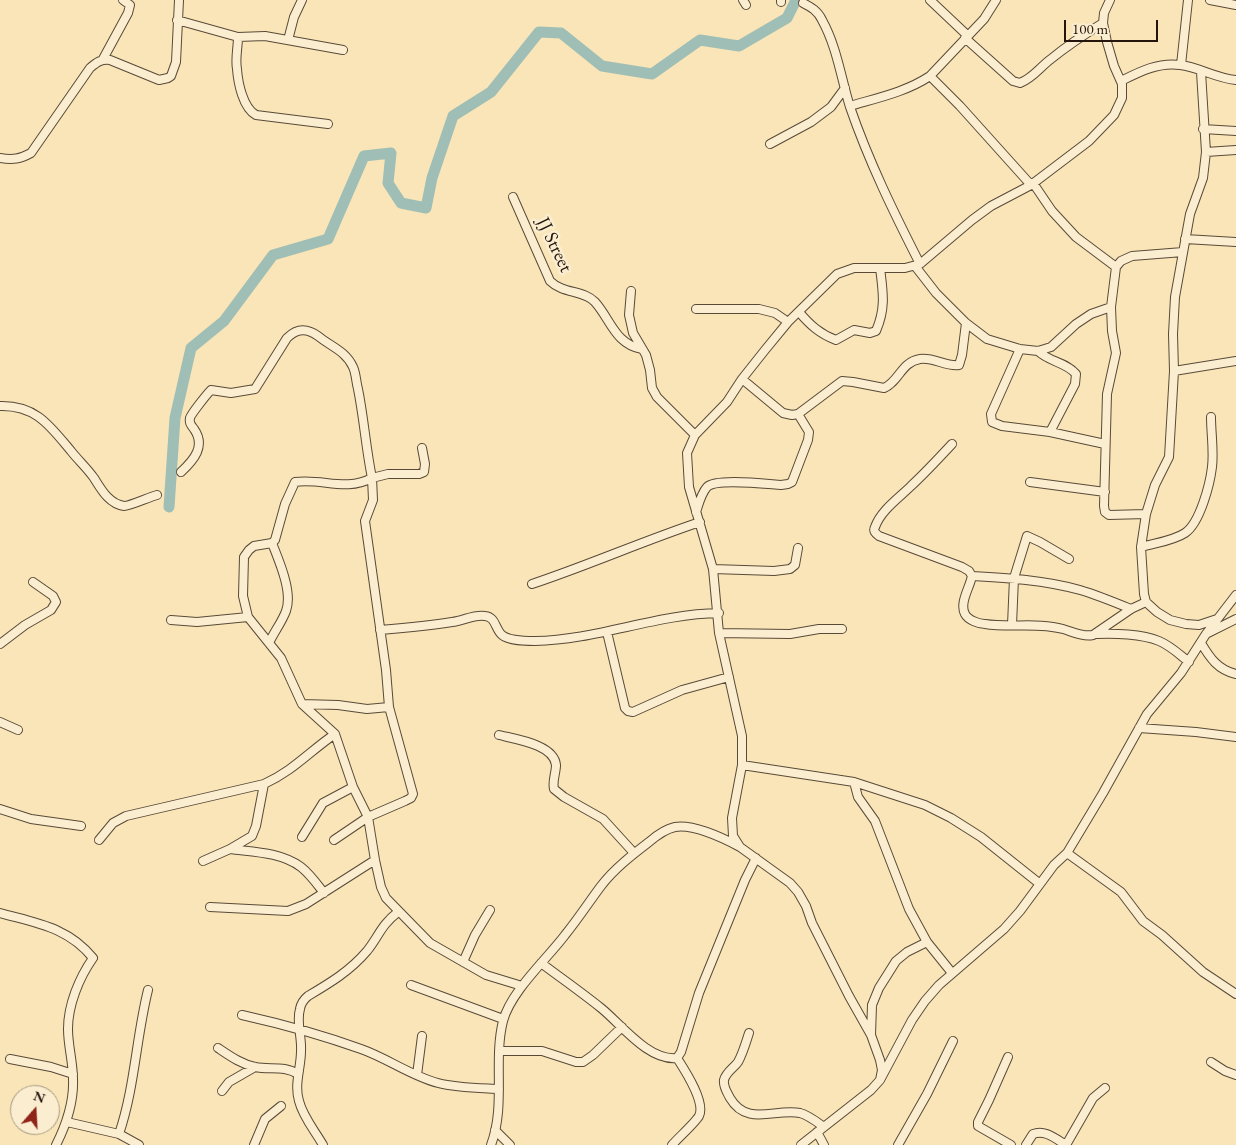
<!DOCTYPE html>
<html>
<head>
<meta charset="utf-8">
<style>
	body { margin:0 }
	#map { position:relative; width:1236px; height:1145px; overflow:hidden; background:#f9e5b7; font-family:"EB Garamond",serif }
	canvas { display:block }
	.north { position:absolute; left:10px; top:1085px; width:50px; height:50px; box-sizing:border-box; background:#fbeed0; border:1px solid #a59882; border-radius:50%; rotate:19deg; font-size:14px; font-weight:700; line-height:20px; text-align:center; color:#24160d }
	.north::after { content:''; display:block; margin:auto; width:18px; height:22px; background:#8f2418; clip-path:polygon(50% 0,100% 100%,50% 72%,0 100%) }
	.scale { position:absolute; left:1064px; top:20px; width:94px; height:22px; box-sizing:border-box; border:2px solid #24160d; border-top:0; padding-left:6px; font-size:15px; line-height:18px; white-space:nowrap; color:#24160d; -webkit-text-stroke:4px #fbeed0; paint-order:stroke }
</style>
</head>
<body>
<div id="map">
<canvas width="1236" height="1145"></canvas>
<div class="north">N</div>
<div class="scale">100 m</div>
</div>
<script>
const context = document.querySelector('canvas').getContext('2d');
context.lineJoin = 'round';
function strokePath(path, color, width, dash) {
  context.strokeStyle = color;
  context.lineWidth = width;
  context.lineCap = dash ? 'butt' : 'round';
  context.setLineDash(dash || []);
  context.stroke(path);
}
function drawText(font, color, halo, rows, align = 'center') {
  context.font = font + ' "EB Garamond",serif';
  context.lineWidth = 5;
  context.setLineDash([]);
  context.textBaseline = 'middle';
  context.strokeStyle = halo;
  context.fillStyle = color;
  for (const [text, x, y, turn = 0] of rows) {
    context.save();
    context.translate(x, y);
    context.rotate((+turn || 0) * Math.PI / 180);
    context.textAlign = isNaN(turn) ? turn : align;
    if (halo) context.strokeText(text, 0, 0);
    context.fillText(text, 0, 0);
    context.restore();
  }
}
strokePath(new Path2D(`
	M169,507l6,-89 16,-70 33,-27 49,-66 55,-16 36,-83 27,-3 -3,30 13,20 25,5 6,-30 21,-62 38,-24 48,-60 22,1 41,33 50,8 48,-34 39,6 48,-28 9,-18`), '#9fbeb5', 11);
const minor = new Path2D(`
	M743,0l3,5
	M781,0v2
	M930,0l37,35
	M1210,0l26,5
	M803,3c8,4 15,8 19,17 15,27 19,58 28,87 19,55 44,106 70,157
	M177,20l61,17 27,-1 78,14
	M238,37c0,10 -3,22 -1,32 1,14 6,39 19,46l72,9
	M965,38l48,43 7,2c13,-5 20,-16 31,-24 17,-14 34,-25 52,-36
	M288,40l6,-23 8,-17
	M103,59l25,-46 2,-8 -7,-5
	M1181,65l7,-65
	M1201,72l5,80 -3,26 -13,36 -15,83 -2,37 1,37 -5,86 -14,28 -9,29 -5,33 3,47 2,8 11,10 13,8 16,4 13,1 18,-6
	M930,76l30,30 71,79
	M1121,81c18,-9 37,-19 59,-16 19,2 35,13 56,15
	M850,106c27,-8 56,-14 80,-30l54,-57 12,-19
	M1203,129l33,2
	M770,144l41,-22 20,-15 14,-19
	M1206,152l30,-2
	M0,158c13,2 20,1 31,-5l59,-85c7,-6 11,-9 20,-8l49,20 9,-2 3,-2 5,-14 3,-62
	M1033,183l19,28 24,26 40,30
	M513,197l37,84c13,13 34,9 45,21 16,18 20,42 47,47
	M1185,239l51,3
	M915,266l21,27 30,30 21,16 33,10 18,2 13,-4 25,-23 15,-10 20,-7
	M631,291l-2,24 4,18 13,22 4,15 2,18 5,9 38,38
	M696,309h63l16,4 13,9
	M799,312c11,13 21,22 37,28l18,-10 16,3 6,-2c10,-23 7,-39 4,-63
	M1020,349l-29,65 1,8 10,4 48,6 55,12
	M1038,351c11,11 28,11 38,23l-1,10 -25,48
	M1174,371l62,-10
	M742,379l41,34 9,2 6,-1 44,-33 11,1 31,6c15,-6 17,-26 36,-29 14,-2 26,8 39,6l3,-10 4,-32
	M0,406c36,-1 50,20 71,45 7,9 16,17 23,27 7,11 15,26 30,28 6,0 25,-9 33,-11
	M952,444c-13,14 -27,29 -41,42 -12,12 -30,24 -36,41 -2,4 0,6 4,9l83,31 7,4 3,5c-2,11 -13,27 -7,38 3,6 14,10 20,10 26,4 53,-2 78,5 10,3 20,8 30,6l38,-26 15,-7
	M181,472c13,-12 25,-26 13,-43 -3,-4 -5,-6 -4,-11 1,-4 17,-24 21,-28l20,3 24,-4 32,-51c10,-10 20,-10 31,-2 12,10 28,15 35,31 3,6 3,15 5,22 6,30 8,60 14,89 -27,14 -49,0 -77,4l-10,22 -10,36 -3,3 -18,3 -5,4 -5,7 -1,39 5,21 33,41 21,46 33,30 18,53 15,30 7,43 6,27 5,11 44,45 56,32 36,11
	M1030,482l75,10
	M696,512c3,-9 5,-18 11,-25 9,-9 59,-3 74,-2l7,-1 4,-2 16,-42 1,-8 -11,-18
	M1146,514l-37,1 -4,-3 -1,-6 3,-112 9,-41 -4,-22 -1,-24 5,-40 5,-6 11,-5 51,-4
	M1141,547c14,-4 32,-6 44,-14 15,-10 25,-49 27,-66 2,-16 -1,-34 -1,-50
	M713,569l61,2 16,-2 5,-4 3,-17
	M972,576c36,2 72,4 108,14 17,5 34,12 51,19
	M532,584c57,-19 111,-43 168,-62
	M171,620l26,2 51,-5
	M1012,625l2,-47 13,-42 13,6 29,17
	M380,630c24,-2 48,-4 72,-8 11,-1 22,-8 33,-6 11,1 10,13 17,19 7,6 24,6 33,6 62,-1 121,-27 184,-28
	M607,632l18,76 3,3 5,1 49,-22 47,-13
	M719,633l71,1 29,-5h23
	M1208,633l28,-14
	M1096,634c18,-1 46,0 63,7 12,5 21,14 30,21
	M269,643c5,-11 13,-21 17,-32 7,-19 -7,-50 -14,-68
	M1201,643c9,15 17,27 35,31
	M0,644l25,-19 26,-15 5,-8 -3,-6 -20,-14
	M302,704l36,1 29,4 22,-2
	M0,722l18,8
	M1139,728l57,4 40,5
	M499,735c15,4 55,9 57,30 0,8 -4,16 -2,24l10,8 39,22 31,34
	M742,765l112,17 71,23 26,13 30,19 59,47
	M854,782l4,15 17,24 34,88 18,33 25,31
	M0,809l31,10 50,7
	M302,837l21,-34 30,-16
	M99,840l14,-17 13,-7 138,-32c29,-13 46,-33 71,-50
	M334,840l34,-23 37,-16 6,-3 2,-4 -24,-87 -3,-37 -21,-149 8,-21 -1,-22 16,-4h31l5,-2 1,-8 -3,-16
	M230,849c23,3 51,3 71,18 9,7 16,17 23,26
	M1067,853l54,39 22,29 19,14 41,37 33,22
	M203,861l27,-12 22,-13 4,-10 8,-42
	M210,907l78,4 18,-7 69,-44
	M0,913c36,10 68,14 93,45 -14,20 -25,47 -25,71 0,17 5,33 5,50 1,23 -7,46 -17,66
	M463,962l12,-27 15,-25
	M541,963c20,15 40,29 60,45 20,16 47,53 76,50l4,-6 18,-59 46,-113 11,-22
	M411,985l92,34
	M242,1015c40,9 80,20 119,34 26,9 50,27 77,34 19,5 42,5 61,6
	M749,1033c-3,9 -6,20 -11,29 -4,6 -12,10 -14,18 -1,7 3,12 6,18 17,29 45,10 70,15 8,2 17,9 24,14
	M871,1035l1,-30 7,-17 17,-27 11,-9 20,-10
	M218,1048c12,8 23,16 37,19 15,3 29,-2 43,7
	M500,1051h42l34,11h7l10,-7 29,-28
	M1008,1057l-19,43 -11,22v4l33,19
	M10,1059l41,8 22,7
	M1211,1062l14,9 11,4
	M417,1075l5,-39
	M880,1080l2,-10 -2,-10 -9,-25 -22,-39 -37,-73 -6,-17 -8,-14 -8,-9 -50,-36 -7,-11 -1,-18 10,-53v-29l-23,-103 -6,-64 -24,-82 -2,-34 8,-18 32,-33 15,-23 23,-29 23,-28 49,-48 17,-6h51l15,-4 52,-44 19,-14 40,-21 58,-44 25,-26 8,-17v-14l-8,-18 -7,-24 -4,-19 1,-10 6,-13
	M222,1091l7,-9 26,-15
	M67,1122l52,12c16,-47 17,-96 29,-144
	M495,1130l15,15
	M817,1132l7,13
	M119,1134l20,11
	M254,1145l11,-26 16,-13
	M323,1145c-8,-14 -20,-28 -24,-44 -5,-17 2,-33 2,-50 1,-14 -5,-29 -1,-42 1,-6 3,-9 8,-13 22,-13 42,-25 59,-45 12,-15 14,-26 31,-39
	M491,1145c15,-40 2,-84 12,-124 8,-30 44,-62 62,-86 13,-16 24,-33 36,-49 13,-17 31,-31 48,-44 7,-6 16,-13 26,-15 19,-3 48,11 65,20
	M672,1145c6,-7 23,-22 27,-29 7,-14 -15,-47 -22,-58
	M801,1145l70,-55 9,-10 32,-60 13,-19 14,-16 65,-56 16,-18 34,-46 13,-12 36,-60 44,-79 34,-41 25,-39 30,-39
	M898,1145l29,-51 26,-53
	M1026,1145l7,-11c12,-5 23,5 33,11
	M1066,1145l27,-47 12,-10`);
strokePath(minor, '#594a38', 10);
strokePath(minor, '#fbeed0', 8);
drawText('19px', '#24160d', '#fbeed0', [
	["JJ Street",554,245,64]
]);
</script>
</body>
</html>
